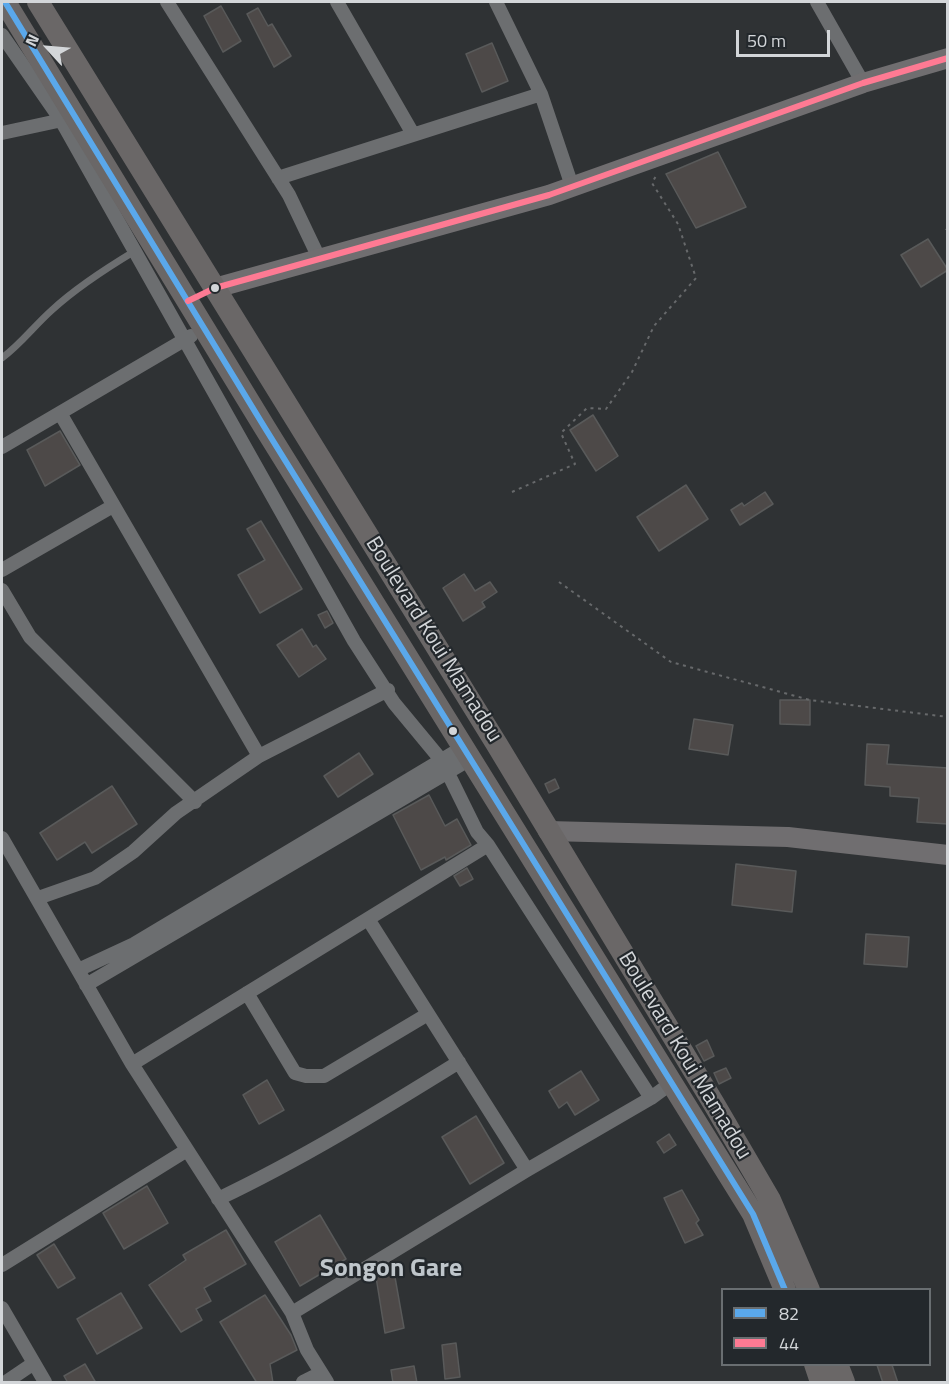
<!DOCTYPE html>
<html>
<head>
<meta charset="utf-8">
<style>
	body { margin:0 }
	#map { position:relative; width:949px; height:1384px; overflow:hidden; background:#2f3234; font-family:"Titillium Web",sans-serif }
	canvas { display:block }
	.frame { position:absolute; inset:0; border:3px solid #d3d6d9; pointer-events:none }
	.legend { position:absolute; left:721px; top:1288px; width:210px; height:78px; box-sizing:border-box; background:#23282c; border:2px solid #696e71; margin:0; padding:8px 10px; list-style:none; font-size:18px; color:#d3d6d9 }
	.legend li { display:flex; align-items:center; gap:12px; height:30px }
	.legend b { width:30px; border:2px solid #696e71 }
	.north { position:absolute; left:18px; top:18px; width:60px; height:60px; -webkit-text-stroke:4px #23282c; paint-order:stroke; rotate:296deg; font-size:16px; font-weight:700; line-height:24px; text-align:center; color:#d3d6d9 }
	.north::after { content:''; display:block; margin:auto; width:21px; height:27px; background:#d3d6d9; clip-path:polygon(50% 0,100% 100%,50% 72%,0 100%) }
	.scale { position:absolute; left:736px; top:30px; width:94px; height:27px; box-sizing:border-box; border:3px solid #d3d6d9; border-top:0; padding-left:8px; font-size:18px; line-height:21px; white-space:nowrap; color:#d3d6d9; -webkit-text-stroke:4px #23282c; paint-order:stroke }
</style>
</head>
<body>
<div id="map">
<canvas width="949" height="1384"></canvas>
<div class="frame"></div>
<ul class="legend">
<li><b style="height:8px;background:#5aa8eb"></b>82</li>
<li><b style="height:8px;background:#fe7a93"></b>44</li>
</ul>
<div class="north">N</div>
<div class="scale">50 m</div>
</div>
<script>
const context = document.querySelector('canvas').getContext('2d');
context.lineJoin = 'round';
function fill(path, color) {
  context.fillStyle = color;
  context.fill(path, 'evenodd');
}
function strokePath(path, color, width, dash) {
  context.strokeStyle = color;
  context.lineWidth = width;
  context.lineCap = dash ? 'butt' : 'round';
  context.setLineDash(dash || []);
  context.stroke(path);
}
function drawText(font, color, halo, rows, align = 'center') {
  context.font = font + ' "Titillium Web",sans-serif';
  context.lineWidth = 4.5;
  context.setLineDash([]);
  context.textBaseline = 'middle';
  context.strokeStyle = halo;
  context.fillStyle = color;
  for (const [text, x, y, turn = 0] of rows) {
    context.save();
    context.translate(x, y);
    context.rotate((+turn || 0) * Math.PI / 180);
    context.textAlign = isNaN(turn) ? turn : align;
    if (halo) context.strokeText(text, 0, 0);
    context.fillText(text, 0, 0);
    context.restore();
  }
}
const building = new Path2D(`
	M221,6l20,35 -18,11 -19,-36z
	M258,8l10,18 4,-2 19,32 -17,11 -27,-53z
	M492,43l16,38 -26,11 -16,-38z
	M718,152l28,55 -50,21 -30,-54z
	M928,239l20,31 -27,17 -20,-32z
	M593,415l25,41 -22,15 -26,-41z
	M60,431l20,34 -35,21 -18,-36z
	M686,485l22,34 -49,32 -22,-34z
	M765,492l8,12 -33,21 -9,-15 11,-7 2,3z
	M261,521l41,68 -42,24 -22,-38 27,-15 -18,-31z
	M464,574l11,17 15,-9 7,10 -15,10 3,5 -22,14 -20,-33z
	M327,611l6,12 -8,5 -7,-13z
	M302,629l11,18 3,-2 10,14 -27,18 -22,-32z
	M780,700h30v25l-30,-1z
	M694,719l39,6 -5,30 -39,-6z
	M867,744l22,1 -2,19 61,4v56l-31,-2 2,-24 -29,-2v-9l-25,-2z
	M359,753l14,21 -35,23 -14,-21z
	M555,779l4,9 -10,5 -4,-9z
	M112,786l25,38 -45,29 -7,-11 -28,18 -17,-27z
	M429,795l16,31 12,-7 14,26 -25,15 -1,-3 -24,13 -28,-55z
	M736,864l60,7 -4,41 -60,-7z
	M467,868l6,11 -13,7 -6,-10z
	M866,934l43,3 -2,30 -43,-3z
	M707,1040l7,16 -10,5 -8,-15z
	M726,1068l5,10 -12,6 -5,-11z
	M581,1071l18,29 -24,15 -8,-13 -8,6 -10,-17z
	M267,1080l17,30 -25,14 -16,-29z
	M476,1116l28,47 -34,21 -28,-47z
	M669,1134l7,11 -12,8 -7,-11z
	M147,1186l21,37 -44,26 -21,-36z
	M682,1190l17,30 -3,3 7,12 -18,8 -21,-45z
	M320,1215l26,44 -46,27 -25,-44z
	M226,1230l20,34 -42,24 7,13 -15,8 6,11 -21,12 -32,-47 37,-25 -3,-5z
	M54,1244l21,34 -17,10 -21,-33z
	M393,1266l11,62 -19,5 -9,-56z
	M121,1293l21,35 -45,26 -20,-35z
	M265,1295l26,40 6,15 -27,14 3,19h-16l-37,-61z
	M456,1343l4,34 -15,2 -3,-34z
	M85,1364l11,19h-28l-4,-7z
	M877,1365h15l6,18h-15z
	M414,1366l3,17h-24l-2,-13z`);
fill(building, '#4d4948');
strokePath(building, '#595a5a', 1.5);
strokePath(new Path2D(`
	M948,228l-3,3 3,3
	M512,492l63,-28 -14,-31 26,-25 19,1 26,-37 22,-46 42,-48 -18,-54 -26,-41 5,-9
	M559,582l112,80 139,38 138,17`), '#67696b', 2, [3, 4.5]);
strokePath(new Path2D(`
	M2,358c19,-14 32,-32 50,-48 25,-23 53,-41 83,-59`), '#6c6e70', 7);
strokePath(new Path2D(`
	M167,2l122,193 30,63
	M337,2l76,132
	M496,2l45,92 31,92
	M817,2l46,81
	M2,35l59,85 293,521 40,62 48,58 35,71 11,13 163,253
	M2,133l65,-14
	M278,178l263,-84
	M60,413l199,343
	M2,447l189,-111
	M2,570l111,-64
	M2,590l28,47 165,165
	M2,838l130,226 160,249 15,37 20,32
	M38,898l57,-20 38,-26 43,-39 83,-57 129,-66
	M368,919l159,251
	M78,970l56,-26 331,-198
	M86,985l386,-227
	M247,993l48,80 11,3h18l104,-62
	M132,1064l356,-219
	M218,1199c84,-40 162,-88 241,-137
	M2,1265l185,-115
	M2,1308l43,74
	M292,1313l235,-143 124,-72 19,-14
	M6,1382l28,-19
	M303,1382l18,-9`), '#6c6e70', 14);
strokePath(new Path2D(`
	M215,288l334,-93 314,-112 85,-25
	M548,831l240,6 160,18`), '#706e70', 20);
strokePath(new Path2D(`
	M5,2l260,426 488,786 32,76
	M38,2l458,741 218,361 56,96 39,90
	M815,1364l6,18
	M837,1364l7,18`), '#6a6767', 22);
strokePath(new Path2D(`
	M5,2l260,426 488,786 32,76`), '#5aa8eb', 6);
strokePath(new Path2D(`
	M188,301l27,-13 334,-93 314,-112 85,-25`), '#fe7a93', 6);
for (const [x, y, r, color] of [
	[215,288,5,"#d3d6d9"],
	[453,731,5,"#d3d6d9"]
]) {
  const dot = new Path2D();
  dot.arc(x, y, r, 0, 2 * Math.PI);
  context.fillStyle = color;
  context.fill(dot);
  strokePath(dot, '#23282c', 2);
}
drawText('22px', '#d3d6d9', '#23282c', [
	["Boulevard Koui Mamadou",433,640,58],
	["Boulevard Koui Mamadou",684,1056,59]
]);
drawText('bold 26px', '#bfc6cb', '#23282c', [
	["Songon Gare",391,1270]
]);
</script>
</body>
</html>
